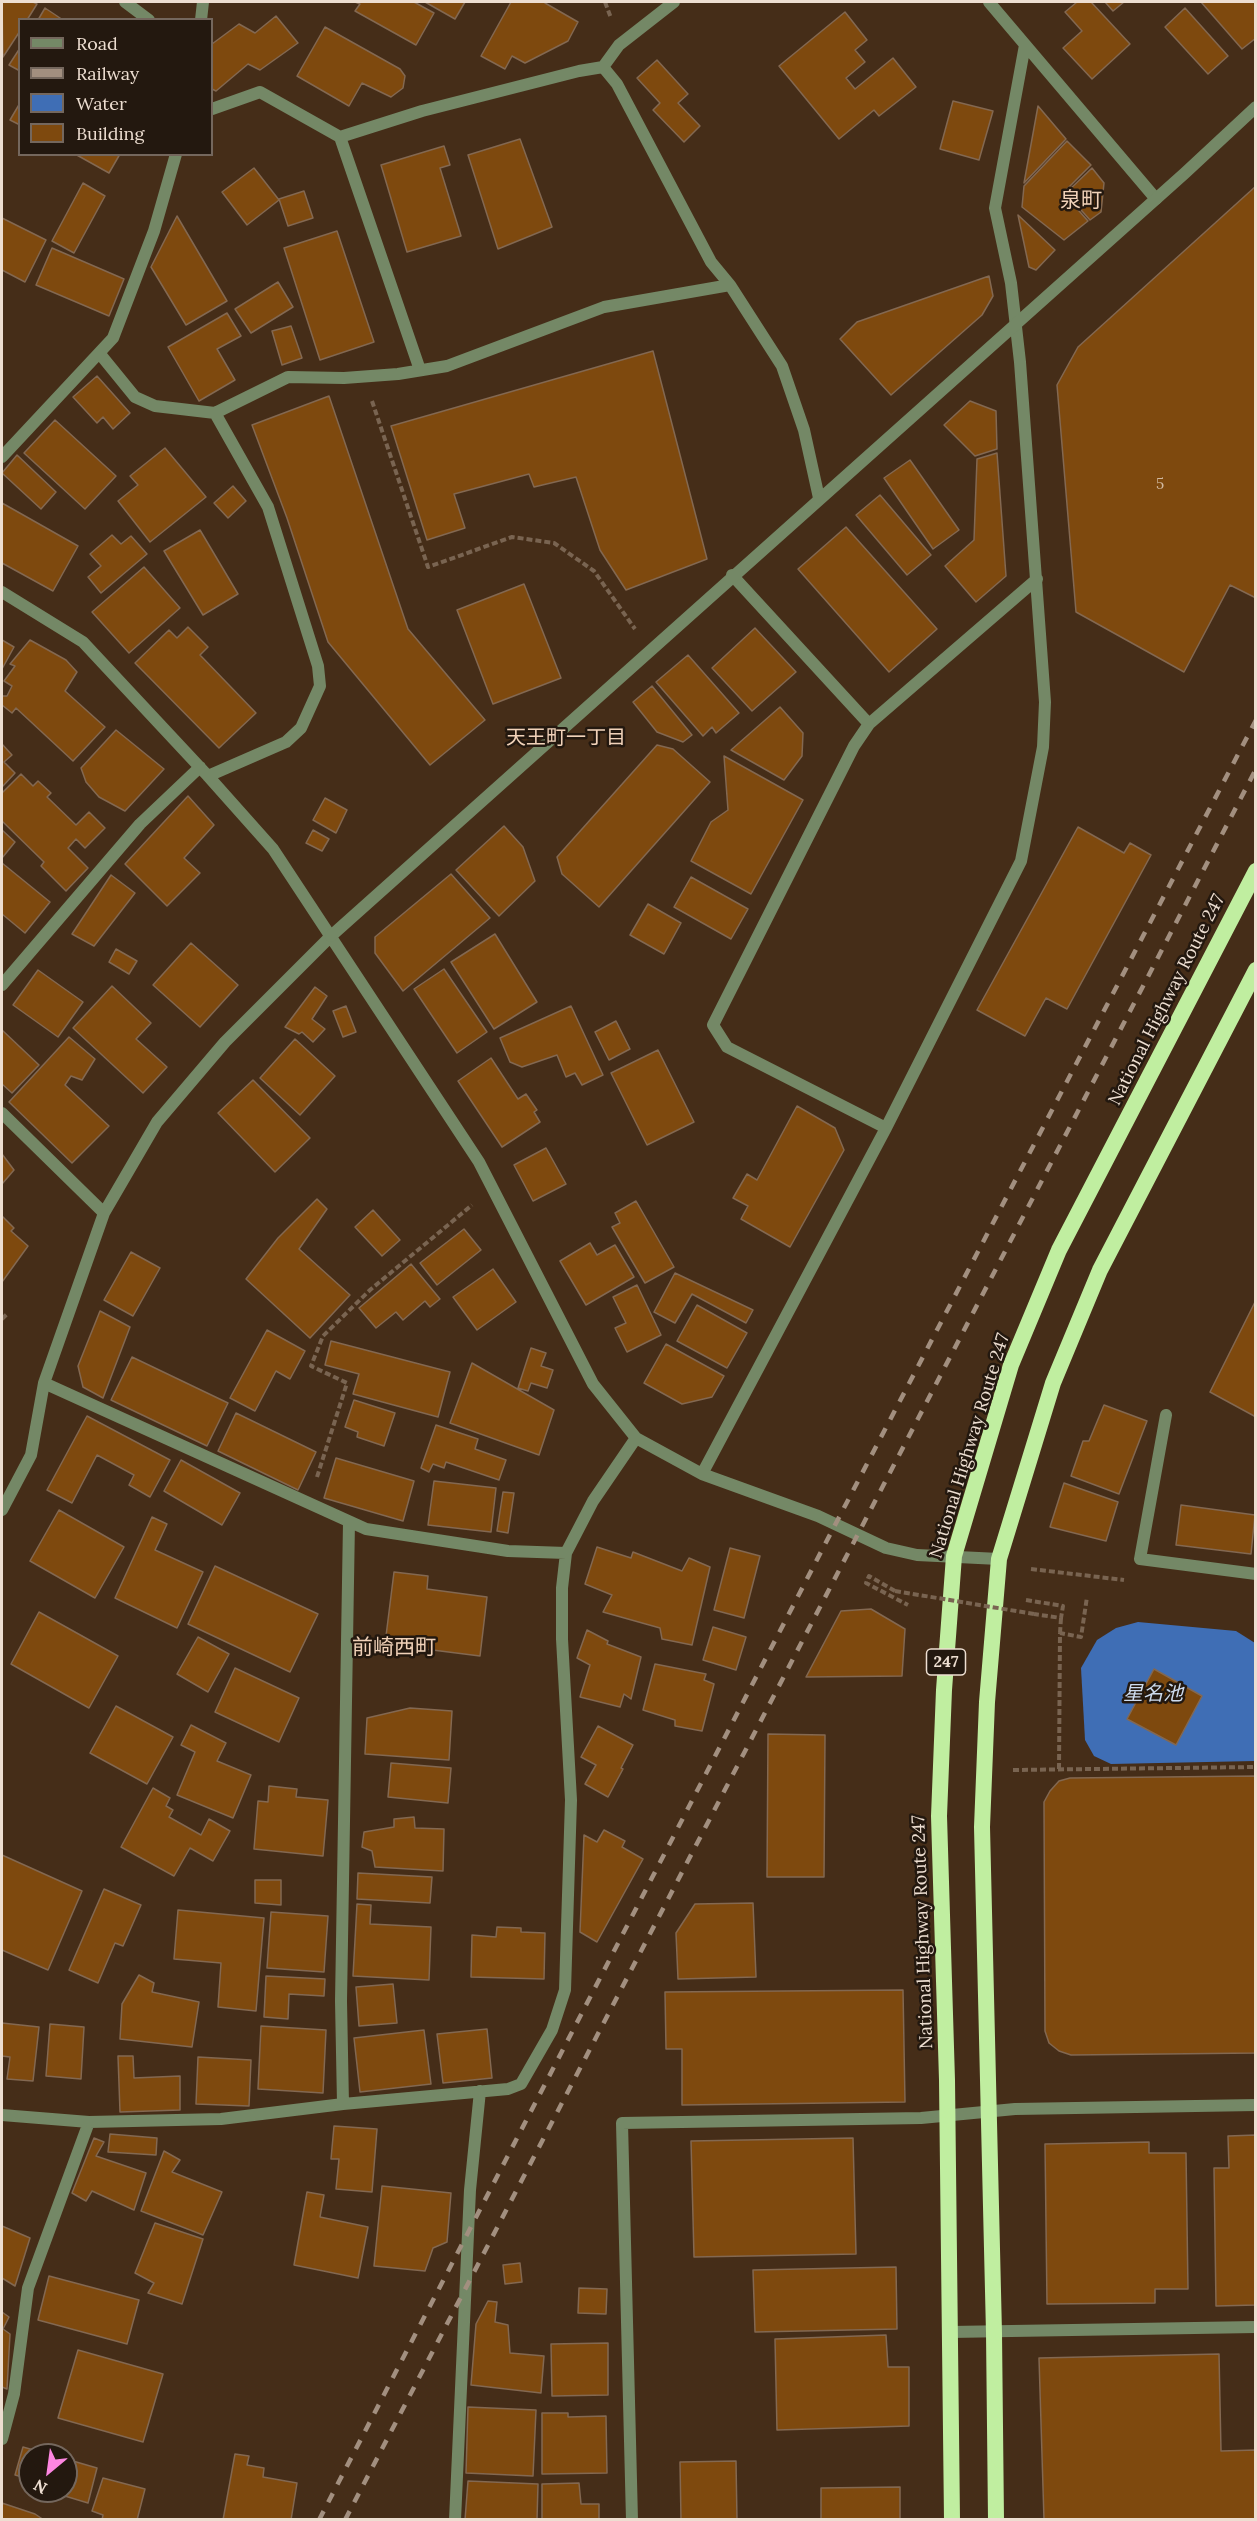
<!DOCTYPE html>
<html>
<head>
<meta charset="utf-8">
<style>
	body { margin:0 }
	#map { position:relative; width:1257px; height:2521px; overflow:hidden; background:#452d18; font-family:Lora,serif }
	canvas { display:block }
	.frame { position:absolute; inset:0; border:3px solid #edded1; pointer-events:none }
	.legend { position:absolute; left:18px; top:18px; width:195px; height:138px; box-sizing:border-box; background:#23180f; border:2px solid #74675d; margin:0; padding:8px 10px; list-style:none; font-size:18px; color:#edded1 }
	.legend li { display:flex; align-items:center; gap:12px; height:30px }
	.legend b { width:30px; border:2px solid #74675d }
	.north { position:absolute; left:18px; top:2443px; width:60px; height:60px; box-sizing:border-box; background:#23180f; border:2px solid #74675d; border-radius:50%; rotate:209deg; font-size:16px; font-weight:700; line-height:24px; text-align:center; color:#edded1 }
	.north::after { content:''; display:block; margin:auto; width:21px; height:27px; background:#fd86e1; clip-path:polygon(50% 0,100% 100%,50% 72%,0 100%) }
</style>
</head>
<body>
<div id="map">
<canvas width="1257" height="2521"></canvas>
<div class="frame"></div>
<ul class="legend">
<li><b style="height:8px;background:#748866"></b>Road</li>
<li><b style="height:8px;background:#a28f7f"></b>Railway</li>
<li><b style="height:16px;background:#3f6eb5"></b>Water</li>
<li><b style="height:16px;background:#7e490e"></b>Building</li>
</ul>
<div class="north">N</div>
</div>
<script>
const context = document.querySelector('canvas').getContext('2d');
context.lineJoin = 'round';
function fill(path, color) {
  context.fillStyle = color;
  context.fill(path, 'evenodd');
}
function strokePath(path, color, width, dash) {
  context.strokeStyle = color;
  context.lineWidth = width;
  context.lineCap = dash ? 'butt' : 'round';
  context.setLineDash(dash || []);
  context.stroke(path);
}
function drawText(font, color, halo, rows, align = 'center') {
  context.font = font + ' Lora,"Noto Sans JP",serif';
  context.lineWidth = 5;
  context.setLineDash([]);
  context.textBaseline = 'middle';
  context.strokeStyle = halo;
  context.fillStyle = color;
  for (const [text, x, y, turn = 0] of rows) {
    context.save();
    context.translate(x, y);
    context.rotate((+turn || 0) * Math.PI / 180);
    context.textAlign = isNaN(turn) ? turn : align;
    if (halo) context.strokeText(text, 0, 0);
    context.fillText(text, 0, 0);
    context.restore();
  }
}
fill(new Path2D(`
	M1138,1622l98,9 19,12v118l-144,3 -17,-8 -9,-16 -4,-72 16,-28 19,-12z`), '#3f6eb5');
const building = new Path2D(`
	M2,2h31l4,2 -10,16h-7v11l-17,26z
	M355,2h59l20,11 -18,32 -61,-34 5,-7z
	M425,2h40l-10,17z
	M511,2h35l-1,1 33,19 -10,19 -43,22 -13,-7 -7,13 -24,-13z
	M1077,2h14l39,42 -38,35 -29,-31 19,-17 -17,-19z
	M1105,2h19l-11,9z
	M1201,2h55v36l-14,11z
	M45,8l18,12h-25z
	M1185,8l43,48 -20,18 -43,-47z
	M845,12l22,28 -12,10 10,12 -19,16 9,11 38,-31 23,29 -37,29 -5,-6 -35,29 -60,-73z
	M276,16l22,27 -38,27 -12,-6 -32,27 -4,-2v-45l27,-20 16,9z
	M325,27l75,42 5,7 -2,12 -12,9 -29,-14 -13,23 -52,-30z
	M20,48v23l-11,-6z
	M657,60l31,34 -10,9 22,23 -16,16 -31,-32 7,-7 -23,-25z
	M953,101l40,10 -14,49 -39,-11z
	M20,103v22l-10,-5z
	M1038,106l28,33 -42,44z
	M520,139l32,88 -54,22 -30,-94z
	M1067,141l24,24 -28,28 25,28 -24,19 -42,-33 2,-21z
	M444,146l6,19 -10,3 21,68 -54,16 -26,-87z
	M75,154h45l-11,19z
	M254,168l25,32 -32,25 -25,-33z
	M1092,168l12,15 -3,29 -11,8 -24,-27z
	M83,183l22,13 -31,57 -22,-12z
	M1256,186v412l-26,-13 -46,87 -108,-60 -19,-227 21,-38z
	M304,191l9,27 -25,8 -9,-27z
	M1018,215l37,35 -19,20 -7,-3z
	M177,216l50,85 -41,24 -35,-58z
	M2,218l44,22 -21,42 -23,-12z
	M337,231l37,111 -54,18 -36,-112z
	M52,248l72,31 -15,37 -73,-31z
	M989,276l4,20 -11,19 -91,80 -51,-56 17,-17z
	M278,282l15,25 -42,26 -16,-24z
	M227,313l14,23 -24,13 18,31 -36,21 -31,-54z
	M291,326l11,32 -20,7 -10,-34z
	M653,351l54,208 -81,31 -26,-40 -24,-73 -42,10 -5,-13 -75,20 11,34 -38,12 -36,-114z
	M97,376l33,37 -17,16 -10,-12 -6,6 -24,-26z
	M329,396l79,233 77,91 -55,45 -102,-123 -41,-124 -35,-93z
	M970,401l26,10 1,38 -22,7 -31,-31z
	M55,420l61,56 -31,33 -61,-56z
	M165,448l41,49 -56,45 -32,-41 20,-16 -8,-9z
	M997,453l9,123 -30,26 -31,-36 29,-26 3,-81z
	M17,455l39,37 -15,17 -39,-36z
	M910,460l49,70 -26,19 -49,-71z
	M233,486l13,15 -18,17 -14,-15z
	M880,495l51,60 -24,20 -51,-60z
	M2,503l76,43 -25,45 -51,-28z
	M846,527l91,102 -48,43 -91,-103z
	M200,530l38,64 -35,21 -39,-64z
	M112,535l9,9 10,-8 16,18 -46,39 -13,-16 13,-11 -11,-12z
	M144,567l36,41 -51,45 -37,-41z
	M524,584l37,94 -68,26 -36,-94z
	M188,627l20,20 -8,8 56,58 -37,35 -84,-85 34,-33 8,8z
	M755,628l41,44 -44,39 -40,-43z
	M2,640l12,7 -12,22z
	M30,640l36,20 11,12 -12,19 40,36 -32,34 -57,-53 -4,5 -10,-8v-9h5l5,-10 -8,-5 11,-15 -5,-2z
	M688,655l51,58 -23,20 -4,-6 -9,9 -47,-54z
	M652,686l40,49 -9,7 -26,-10 -24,-30z
	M780,707l23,26 -1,23 -18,24 -53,-30z
	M116,730l48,39 -39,42 -26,-14 -13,-15 -5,-14z
	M2,744l10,11 -8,7 11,11 -13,14z
	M657,745l16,4 37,33 -111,125 -37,-33 -5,-17z
	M724,756l79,44 -52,94 -60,-33 20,-39 17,-12z
	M21,774l12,12 5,-5 13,12 -4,4 29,28 13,-13 16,16 -20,20 -9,-9 -8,9 20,20 -22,23 -25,-25 3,-4 -42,-41v-28z
	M188,796l26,29 -30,33 16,15 -33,33 -42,-42z
	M325,798l22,12 -11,23 -23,-13z
	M504,826l19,21 12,34 -36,35 -43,-46z
	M1078,827l46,26 6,-10 21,12 -84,154 -21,-11 -21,38 -48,-26z
	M2,830l13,12 -13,16z
	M313,830l16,9 -7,12 -16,-8z
	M2,863l48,39 -25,31 -23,-19z
	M451,874l39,44 -87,73 -28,-38v-16z
	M111,875l24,18 -41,53 -22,-12z
	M691,877l57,32 -17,30 -57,-32z
	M648,904l33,19 -17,31 -34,-19z
	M495,934l42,68 -43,27 -43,-67z
	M191,943l47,42 -38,42 -47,-42z
	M116,949l21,12 -8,13 -20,-12z
	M444,969l43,63 -30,21 -43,-64z
	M38,970l45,32 -25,35 -45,-32z
	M112,986l39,37 -15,16 31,28 -24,26 -70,-65z
	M315,987l12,9 -15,23 13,10 -12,13 -11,-10 -3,2 -14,-7z
	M346,1006l10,26 -13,5 -10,-26z
	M571,1006l32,69 -21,10 -7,-12 -9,4 -9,-22 -35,12 -12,-5 -10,-24z
	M616,1021l14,28 -21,11 -14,-28z
	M2,1030l37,35 -27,28 -10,-9z
	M69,1037l26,22 -13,21 -11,-4 -6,9 44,41 -37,37 -63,-61z
	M295,1039l40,37 -35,39 -40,-37z
	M658,1050l36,72 -47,23 -36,-72z
	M491,1058l27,41 8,-5 11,16 -3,2 6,10 -38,25 -44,-66z
	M253,1080l57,58 -35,34 -57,-59z
	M797,1106l38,22 9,22 -54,97 -49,-28 7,-13 -15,-8 14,-24 10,6z
	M546,1148l20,36 -33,17 -19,-36z
	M2,1154l12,16 -12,14z
	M317,1199l10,10 -28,40 51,46 -40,43 -64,-59 32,-41z
	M636,1201l38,66 -29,16 -33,-56 8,-4 -5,-10z
	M373,1210l27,30 -18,16 -27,-29z
	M2,1216l12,12 -3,3 17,15 -26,36z
	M464,1229l17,21 -44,35 -17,-22z
	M590,1243l7,12 18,-10 19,32 -48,28 -26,-44z
	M131,1252l29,16 -27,48 -29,-16z
	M411,1264l29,35 -10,8 -5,-6 -22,19 -7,-8 -20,16 -17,-20z
	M493,1269l23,33 -39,28 -24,-33z
	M675,1273l78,37 -7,13 -54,-29 -17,29 -21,-11z
	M637,1285l24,50 -34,17 -12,-24 11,-5 -13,-26z
	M1256,1300v117l-46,-25z
	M697,1305l50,28 -20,35 -50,-27z
	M100,1311l30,16 -27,71 -20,-11 -5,-21z
	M267,1330l38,21 -15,28 -14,-8 -21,40 -25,-13z
	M331,1341l119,31 -12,45 -85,-23 6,-20 -34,-9z
	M666,1344l58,32 -12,21 -30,7 -38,-21z
	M531,1348l15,5 -5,13 12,4 -6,18 -16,-5 -3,8 -10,-3z
	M132,1357l96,46 -21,43 -96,-46z
	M472,1363l82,47 -15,45 -89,-32z
	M354,1400l41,13 -11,33 -27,-9 1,-5 -13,-5z
	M1104,1405l43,16 -28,73 -48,-18 12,-35h6z
	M236,1413l80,39 -18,38 -80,-39z
	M87,1416l83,44 -20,37 -21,-12 5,-10 -37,-20 -25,48 -25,-13z
	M436,1425l42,14 -3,10 31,11 -7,20 -53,-18 -2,6 -11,-4 -4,8 -8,-4z
	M336,1458l78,23 -11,40 -79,-23z
	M181,1460l59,33 -18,32 -58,-34z
	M434,1481l62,7 -5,44 -63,-7z
	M1064,1483l54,19 -12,39 -56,-14z
	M503,1492l11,1 -6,40 -11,-2z
	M1181,1505l74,10 -4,39 -75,-9z
	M59,1510l65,37 -29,51 -65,-37z
	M152,1517l15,7 -12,26 48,22 -26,56 -62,-30z
	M597,1547l34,11 2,-6 49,19 7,-13 21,9 -18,78 -30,-6 -2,-11 -57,-16 9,-17 -27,-11z
	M730,1548l30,8 -16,62 -30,-8z
	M215,1566l103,48 -28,58 -102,-48z
	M394,1572l34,4 -1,13 60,8 -7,59 -95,-12z
	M871,1609l34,20 -3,47 -96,1 35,-66z
	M39,1612l79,44 -29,52 -78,-44z
	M713,1627l33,10 -10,33 -33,-10z
	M587,1630l21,11 -1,3 34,13 -10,42 -7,-5 -4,13 -40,-10 10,-32 -13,-7z
	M198,1637l31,17 -21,38 -31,-18z
	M655,1664l51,10 -2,6 10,4 -12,47 -27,-5v-6l-32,-10z
	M235,1668l64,30 -20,44 -64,-30z
	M1154,1669l48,27 -26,49 -49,-26z
	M116,1706l57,31 -26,47 -57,-31z
	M410,1708l42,3 -3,49 -84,-6 2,-36z
	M191,1725l35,18 -9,18 34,14 -18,43 -56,-23 18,-43 -14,-7z
	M598,1726l35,19 -12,23 2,1 -15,28 -23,-13 11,-19 -15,-8z
	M768,1734l57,1 -1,142h-57z
	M391,1763l60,5 -3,35 -60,-6z
	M1256,1776v277l-185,2 -12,-4 -10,-8 -4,-12 -1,-229 6,-11 9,-10 11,-3z
	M269,1786l28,3 -1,8 32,3 -5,56 -69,-7 4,-48 10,1z
	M153,1788l17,10 -4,8 7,4 -4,7 32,18 8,-16 21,12 -17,30 -23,-13 -16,28 -53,-29z
	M414,1817l1,11 29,1 -1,42 -68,-4 -3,-16 -10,-4 2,-15 30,-5v-8z
	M604,1830l21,11 -3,6 21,12 -46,83 -17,-10 4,-97 13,7z
	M2,1855l80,36 -34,79 -46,-20z
	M358,1873l74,4 -2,26 -73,-4z
	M255,1880h26v25l-26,-2z
	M104,1889l37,16 -18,41 -8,-3 -17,40 -29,-13z
	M753,1903l3,74 -78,2 -2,-46 19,-29z
	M357,1904l14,1 -1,19 61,3 -2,53 -76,-4z
	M178,1910l86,8 -8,93 -38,-4 3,-44 -47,-4z
	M271,1912l57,4 -4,56 -57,-4z
	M497,1927l24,1v4l24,1 -1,46 -73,-2 1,-42 24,2z
	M139,1975l15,8 -2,9 47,10 -7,45 -72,-8 2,-35z
	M266,1976l59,3 -1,17 -35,-2 -1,25 -24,-2z
	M393,1984l4,39 -38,3 -3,-39z
	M903,1990l2,112 -223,3v-56h-16l-1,-57z
	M2,2023l37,4 -6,54 -26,-2 3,-22 -8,-1z
	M50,2024l34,3 -3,52 -35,-3z
	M261,2026l65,4 -3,63 -65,-4z
	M487,2029l5,49 -49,5 -6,-49z
	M424,2030l7,54 -71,8 -6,-54z
	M118,2056h15l1,22 46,-2v34l-60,2z
	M198,2057l53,3 -2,46 -53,-2z
	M334,2126l43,3 -5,63 -36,-3 3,-30h-8z
	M110,2134l47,4 -1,17 -48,-3z
	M1256,2135v170l-40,1 -2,-138h15l-1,-32z
	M94,2138l10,4 -8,14 50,17 -12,37 -42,-19 -6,10 -14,-8z
	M853,2138l3,116 -162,3 -3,-116z
	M1149,2142v11h37l2,136h-33v14l-108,1 -2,-160z
	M164,2151l16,9 -8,12 50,20 -19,43 -62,-24z
	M382,2186l69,7 -4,49 -14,6 -8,23 -51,-5z
	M307,2192l17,3 -4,22 48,10 -10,51 -64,-13z
	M155,2223l48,16 -21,65 -34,-11 6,-10 -19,-10z
	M2,2226l28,12 -15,48 -13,-8z
	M520,2263l2,19 -17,2 -2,-19z
	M896,2267l1,62 -142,3 -2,-62z
	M49,2276l90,24 -12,44 -89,-24z
	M579,2288l28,1 -1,25 -28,-1z
	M488,2301l9,1 -2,20 13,3 2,28 34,3 -3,37 -70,-8 5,-61z
	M2,2312l7,5 -6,12 7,5 -3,55 -5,-2z
	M886,2335l2,32h21v59l-132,4 -2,-91z
	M608,2343v52l-56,1 -1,-52z
	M78,2350l85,24 -20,68 -85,-24z
	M1219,2354l2,97 35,-1v70h-212l-5,-162z
	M468,2407l68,3 -3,66 -67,-3z
	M542,2413h26v4l38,-1 1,57 -65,1z
	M23,2447l28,8h-21v24l-15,-4z
	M235,2454l14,2 -2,9 17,3 -1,9 34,6 -6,37h-68z
	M66,2459l31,9 -9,35 -33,-10v-2h11z
	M736,2461l1,59h-56l-1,-58z
	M103,2478l42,11 -8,31h-35l1,-5 -11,-4z
	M468,2481l70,3 -1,36h-72z
	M579,2483l2,21h18v16h-57v-36z
	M900,2487v33h-79v-32z
	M2,2503l33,11 9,6h-42z`);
fill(building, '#7e490e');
strokePath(building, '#836851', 1.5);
strokePath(new Path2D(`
	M605,2l6,16
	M372,401l56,166 84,-30 42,6 40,28 41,58
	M2,1319l6,-6
	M317,1477l30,-94 -36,-17 12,-30 47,-46 102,-85
	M1031,1569l93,11
	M895,1591l-26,-15 -3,7 42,22
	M1026,1600l37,6 -2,12 -27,-4
	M1060,1633l1,-15
	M1059,1769l1,-136 21,4 6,-40
	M1013,1770l243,-3`), '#796451', 4, [6, 3]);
strokePath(new Path2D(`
	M1166,1415l-26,144 116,15`), '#748866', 12);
strokePath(new Path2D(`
	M125,2l24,18
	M989,2l167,197
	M201,20l2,-18
	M603,67l16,-22 55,-43
	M212,109l48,-17 80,45 80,233
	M730,285l52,81 22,64 15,68
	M100,354l35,43 20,9 60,7 73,-36 56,1 54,-4 49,-8 157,-59 126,-22 -19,-23 -94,-178 -14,-17 -24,4 -157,40 -82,26
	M2,457l111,-119 41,-107 22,-77
	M732,575l137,149
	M2,592l81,50 125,134 65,73 206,313 114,222 43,54 66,36 116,42 68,32 31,7 82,4
	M208,776l78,-34 15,-14 19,-42 -2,-20 -50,-159 -53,-94
	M2,985l138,-161 60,-57
	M2,1113l102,100
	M886,1128l-159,-81 -14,-22 141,-279 15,-22 168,-145
	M44,1383l322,146 142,22 58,2
	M702,1474l184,-346 135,-267 22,-114 2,-45 -25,-340 -9,-79 -16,-75 30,-163
	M2,1510l29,-55 13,-72 60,-170 53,-91 68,-80 106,-106
	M343,2104l-2,-103 8,-479
	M2,2115l87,7 132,-3 122,-15 165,-15 13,-5 31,-54 13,-40 6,-190 -9,-161v-51l4,-35 27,-52 43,-63
	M950,2332l306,-5
	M2,2439l12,-45 14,-106 61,-166
	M455,2520l15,-330 10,-99
	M632,2520l-10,-397 299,-5 94,-9 241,-4`), '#748866', 12);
strokePath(new Path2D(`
	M331,936l854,-763 71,-66`), '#748866', 12);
strokePath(new Path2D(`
	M952,2520l-5,-440 -8,-264 5,-126 10,-134 57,-191 48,-115 197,-379
	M996,2520l-2,-187 -12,-506 5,-125 12,-143 54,-176 47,-113 156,-300`), '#c0eea0', 16);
strokePath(new Path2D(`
	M319,2520l504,-972 433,-828
	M345,2520l911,-1751`), '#a28f7f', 4.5, [10, 10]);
strokePath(new Path2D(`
	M895,1591l139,23`), '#796451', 4, [6, 3]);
drawText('15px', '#d1b9a0', null, [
	["5",1160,485]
]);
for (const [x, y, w] of [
	[946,1662,39]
]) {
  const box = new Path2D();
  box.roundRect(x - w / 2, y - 13, w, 26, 4.5);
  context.fillStyle = '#23180f';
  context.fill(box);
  strokePath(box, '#edded1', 1.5);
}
drawText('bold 16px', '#edded1', null, [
	["247",946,1662]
]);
drawText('18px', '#edded1', '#23180f', [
	["National Highway Route 247",1167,1000,-63],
	["National Highway Route 247",970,1446,-73],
	["National Highway Route 247",923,1932,-92]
]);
drawText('20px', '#f1d2b9', '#23180f', [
	["天王町一丁目",566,738]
]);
drawText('italic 20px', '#cddbee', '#23180f', [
	["星名池",1153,1694]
]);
drawText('21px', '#f1d2b9', '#23180f', [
	["泉町",1081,201],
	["前崎西町",394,1648]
]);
</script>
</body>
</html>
